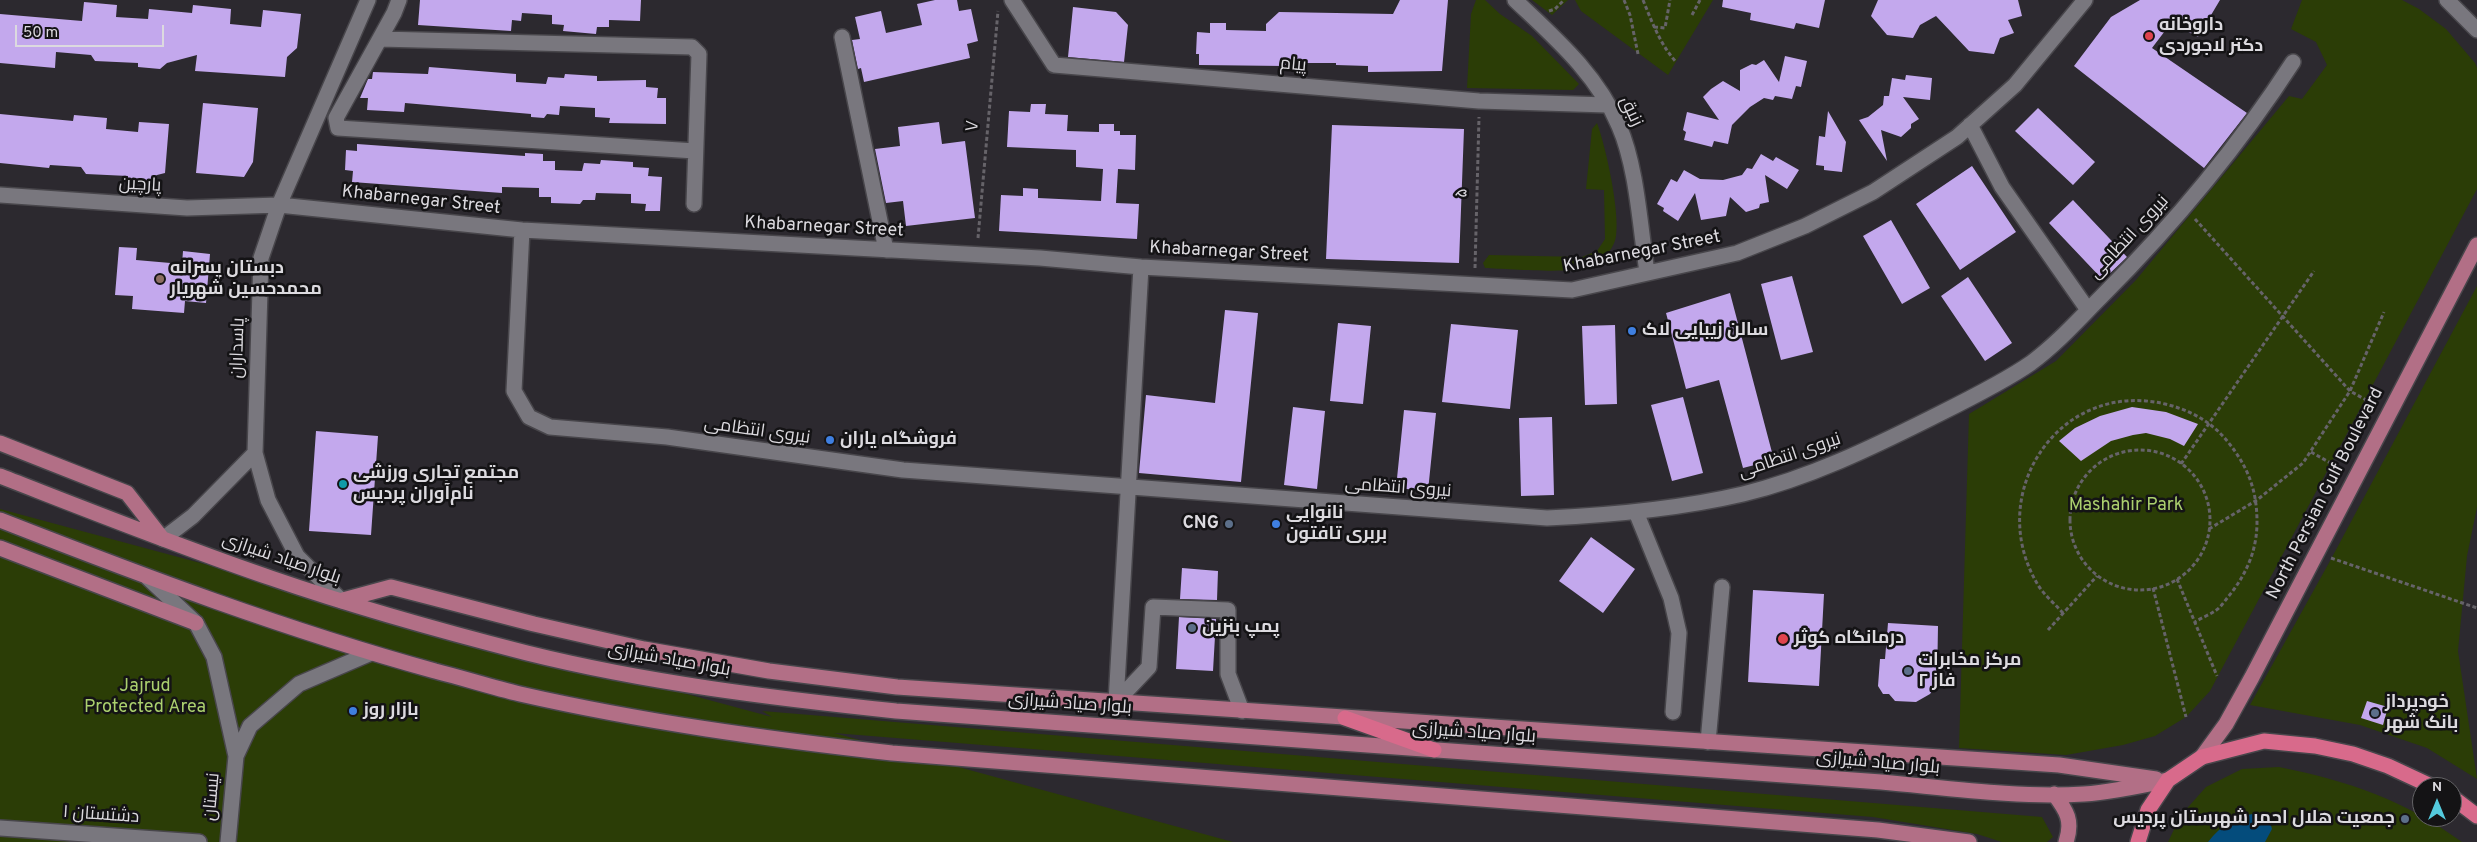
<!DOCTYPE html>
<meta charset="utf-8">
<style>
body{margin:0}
#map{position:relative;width:2477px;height:842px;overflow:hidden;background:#2c292f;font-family:Overpass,sans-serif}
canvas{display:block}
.north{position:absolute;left:2412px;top:777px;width:50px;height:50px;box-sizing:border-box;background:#141315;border:1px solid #646366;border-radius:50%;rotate:0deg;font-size:14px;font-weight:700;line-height:20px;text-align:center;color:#dcdadf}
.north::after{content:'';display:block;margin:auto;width:18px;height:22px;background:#54cadd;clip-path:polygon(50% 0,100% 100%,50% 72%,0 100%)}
.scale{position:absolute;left:15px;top:25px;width:149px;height:22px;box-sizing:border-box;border:2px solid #dcdadf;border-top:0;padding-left:6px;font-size:15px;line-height:18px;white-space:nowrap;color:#dcdadf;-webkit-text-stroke:4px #141315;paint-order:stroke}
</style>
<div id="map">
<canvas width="2477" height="842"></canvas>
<div class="north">N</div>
<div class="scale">50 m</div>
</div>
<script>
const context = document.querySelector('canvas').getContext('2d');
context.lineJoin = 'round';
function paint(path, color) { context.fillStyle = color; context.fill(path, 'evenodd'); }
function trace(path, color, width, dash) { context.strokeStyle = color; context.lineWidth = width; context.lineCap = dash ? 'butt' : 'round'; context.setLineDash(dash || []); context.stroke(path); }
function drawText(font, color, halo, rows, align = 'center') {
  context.font = font + ' Overpass,Cairo,sans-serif'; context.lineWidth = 5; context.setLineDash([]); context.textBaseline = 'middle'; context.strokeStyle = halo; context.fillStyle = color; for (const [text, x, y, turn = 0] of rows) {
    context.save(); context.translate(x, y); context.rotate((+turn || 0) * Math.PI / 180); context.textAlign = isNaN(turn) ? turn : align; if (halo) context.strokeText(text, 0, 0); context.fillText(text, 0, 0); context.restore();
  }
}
paint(new Path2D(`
 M1476,0H1485L1500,14L1532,36L1579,84L1573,90L1467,88L1471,14Z
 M1532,0H1568L1552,15Z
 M1575,0H1713L1668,75L1581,11Z
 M2302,0H2402L2419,9L2446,29L2475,63L2477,68V189L2210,691L2186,717L2155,736L2123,745L2066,755L1959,748L1969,414L2056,361L2136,280L2289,96L2302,99L2327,65L2316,42L2291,29Z
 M1597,123C1606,147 1620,212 1616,236C1614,250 1601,262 1589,267C1573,274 1507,269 1485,268L1483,263L1489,255L1582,257L1597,251L1605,239L1604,190L1586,189L1592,129Z
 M2477,286V507L2467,556L2458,651L2477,779L2427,748L2360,725L2250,705L2330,561Z
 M0,509L772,717L762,711L2042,817L2053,837L2047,842H2002L1977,834L1873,817L834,733L1233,842H0Z
 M2279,767C2349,781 2404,800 2462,842H2168L2181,815L2206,787L2242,769Z`), '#2b3d06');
paint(new Path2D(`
 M2258,813L2270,822L2272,829L2265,842H2208C2221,825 2236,816 2258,813Z`), '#044c7c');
paint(new Path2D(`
 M420,0H641L640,21L609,20V27H597L596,34L563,31L564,25L552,24V15L522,13L521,21L512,20L511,31L418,25Z
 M935,0H957L959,11L971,9L978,41L967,44L970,58L864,82L861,68L858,69L852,40L860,39L855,17L881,11L886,33L922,25L917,4Z
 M1400,0H1448L1442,71L1368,72V66L1336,65V63H1289L1284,66L1199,65V54H1196L1197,32L1210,33V23H1226V30L1266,31V24L1279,12L1393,14Z
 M1723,0H1825L1819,28L1796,23L1794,29L1750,20L1751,13L1722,7Z
 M1878,0H2018L2022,16L2008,20L2014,33L2000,38L1994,54L1969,51L1936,16L1920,25L1913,38L1887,35L1871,16Z
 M2140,0H2220L2198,37L2171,23L2152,48L2247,113L2204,168L2074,66L2111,17Z
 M84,2L117,5L116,17L148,19L149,9L192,13L193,5L231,9L230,24L261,27L263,10L301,14L297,48L287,57L285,77L195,71L197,55L167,63L160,69L138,67V63L95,61L91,55L56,52L55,68L0,63V14L82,21Z
 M1073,7L1116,12L1128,25L1124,62L1068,57Z
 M1785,56L1807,61L1801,87L1796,86L1792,99L1775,96L1773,100L1764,98L1750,107L1732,125L1728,144L1714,141L1712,147L1684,140L1686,132L1683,130L1687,112L1719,120L1703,97L1711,89L1723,81L1740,91V70L1752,64L1756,65L1764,60L1779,82Z
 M429,67L516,74V82L546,84L548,77L564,78L565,74L597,76V81L646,80V87L658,88L657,98H666V124L609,123L610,118L595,117V108L560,106L559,115L547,114L544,118L531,117V114L405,103L404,112L367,110L368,98H360L368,79H372L373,72L428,74Z
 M1906,75L1932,78L1930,100L1903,97L1919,119L1911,124V128L1901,137L1881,130L1887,161L1859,120L1868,117L1883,105L1884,96H1889L1892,78L1905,80Z
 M203,103L258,108L253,162L244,177L196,173Z
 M1031,104H1046L1045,114L1068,115L1067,131L1099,132V124H1114V131H1120V135H1136L1135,170L1118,169L1116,203L1139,204L1137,239L999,231L1001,195L1023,196V188L1038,189V198L1101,201L1103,169L1076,167V150L1007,147L1009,111L1030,112Z
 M2038,108L2095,162L2073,185L2015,131Z
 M1828,111L1846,142L1842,172L1824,170V166L1816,165L1819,136L1825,137Z
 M0,114L73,121L74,115L107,118L106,129L138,132L139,122L169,124L165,173L157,175L150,181L128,180V176L86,174L81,167L50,165L49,168L0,163Z
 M939,122L942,144L965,141L975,218L906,226L903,201L886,203L875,149L900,146L898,127Z
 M1332,125L1464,129L1459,263L1326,259Z
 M357,144L525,156V153L543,154V161H555V170L582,171L584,163L600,164L601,160L633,162V167L649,168L648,176L662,177L660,211H645L646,204L631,203V194L596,193L595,200H583L580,204L551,203V197H539V188L502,187V193L352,182L353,171L345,170L346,150L357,151Z
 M1761,154L1773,161L1776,157L1799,170L1787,189L1765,175L1769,202L1760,204L1759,208L1746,212L1730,197L1726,216L1701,220L1695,193L1678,221L1663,211L1664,208L1657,204L1671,179L1677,182L1684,170L1700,179L1723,180L1742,175L1747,168L1752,169Z
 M1972,166L2016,232L1960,270L1916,204Z
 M2073,200L2127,257L2103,280L2049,223Z
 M1891,220L1930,288L1902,304L1863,236Z
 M119,247L137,248L136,260L182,264L183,251L210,254L206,303L185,301L184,313L132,309L133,296L115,295Z
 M1792,276L1813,352L1781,360L1761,284Z
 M1968,277L2012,343L1985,361L1941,296Z
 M1730,293L1774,460L1743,468L1719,380L1686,389L1666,313Z
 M1225,310L1258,313L1241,482L1139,473L1146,395L1215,403Z
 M1338,323L1371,326L1363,404L1330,401Z
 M1451,324L1518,330L1510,409L1442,402Z
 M1615,325L1617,404L1585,405L1582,326Z
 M1683,397L1703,473L1672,481L1651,405Z
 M1293,407L1325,411L1317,489L1284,485Z
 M2132,407L2166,412L2198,424L2184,446L2170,439L2146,433L2133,435L2111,441L2081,461L2059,441L2075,428L2100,416Z
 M1404,410L1436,413L1428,491L1396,488Z
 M1552,417L1554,495L1521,496L1519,418Z
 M316,431L378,436L371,535L309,531Z
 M1591,537L1635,569L1603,613L1559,581Z
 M1182,568L1218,571L1217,600L1180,599Z
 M1753,590L1824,594L1819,686L1748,682Z
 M1179,617L1216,619L1213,671L1176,669Z
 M1888,623L1938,626L1937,684L1930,694L1916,702L1895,701L1889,694H1883L1878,686L1880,659H1885Z
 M2367,701L2388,707L2383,725L2361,718Z`), '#c3a8ed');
const minor = new Path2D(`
 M399,0L394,13L336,118L338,128L695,151
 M1012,0L1054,65L1479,101L1607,105
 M1515,0C1555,38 1597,74 1619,126C1637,167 1640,227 1647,272
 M2447,0L2477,30
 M842,37L886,250
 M380,39L692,47L699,54L694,204
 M1970,125L2002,187L2088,310
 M0,195L187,208L279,205L522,230L1040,258L1141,267L1572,290L1737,253L1805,226L1873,192L1957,137L2015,85L2085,0
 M522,230L514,391L529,417L550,427L667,437L903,470L1547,518C1613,515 1679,509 1743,494C1809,478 1871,448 1931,418C1961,403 2004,382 2031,363C2058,343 2078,320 2101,297C2173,225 2238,147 2293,62
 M1636,512L1671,598L1679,633L1673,712
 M163,539L193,516L255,453
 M148,578L196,623L214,657L236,756L228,842
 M342,601L297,556L268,500L255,453L261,258L279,205L368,0
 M1116,702L1141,267
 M1116,702L1149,667L1153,607L1228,610V674L1242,711
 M1708,742L1722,587
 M236,756L250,726L299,684L371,653
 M0,828L199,842`);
const major = new Path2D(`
 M0,443L127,493L162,538
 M0,476C90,511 180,547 271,578C355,607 441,631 527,653C648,683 772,698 896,711L1881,782C1948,788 2017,798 2084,794C2113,792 2140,786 2168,780
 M0,520C143,576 286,630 435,671C463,678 491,687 520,694C643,722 767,739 892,753L1878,830L1969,842
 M0,548L196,623
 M343,600L391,587L534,624L644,649L769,671L897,687L2059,765L2156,779
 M2202,757L2226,724L2252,677L2477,245
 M2054,794C2067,811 2073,821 2066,842`);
const highway = new Path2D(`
 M1345,718L1434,750
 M2452,797L2477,816
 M2138,842L2148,810L2168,780L2202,757L2264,741L2315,746L2353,754L2388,766L2433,787`);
trace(minor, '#48464b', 18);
trace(major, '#48464b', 18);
trace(highway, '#48464b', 18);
trace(new Path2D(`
 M1624,0L1630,15L1638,54
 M1643,0C1652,22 1660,44 1676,62
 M1549,11L1555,9L1564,0
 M1692,15L1700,0
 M1654,27L1665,28L1670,0
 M2195,219L2350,391L2375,405
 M978,238L998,11
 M1475,268L1479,117
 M2070 520a70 70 0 1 1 140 0a70 70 0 1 1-140 0Z
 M2311,452L2341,469
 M2181,464L2314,271
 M2209,529L2257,500L2303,463L2350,391L2384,312
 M2331,558L2477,608
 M2177,579L2217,676
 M2153,588L2186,717
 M2063,613C2055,604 2044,595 2038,585C1983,494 2059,379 2165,404C2190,410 2212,422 2228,442C2248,467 2257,490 2257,522C2257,551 2246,575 2228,597C2224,602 2220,608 2215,611C2209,615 2201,618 2195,622
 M2048,630L2097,576`), '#666369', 3, [4, 2.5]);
trace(minor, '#79777e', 15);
trace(major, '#b26f86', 15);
trace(highway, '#d86a8b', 15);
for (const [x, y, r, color] of [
 [2149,36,5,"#e0444e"],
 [160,279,5,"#8d6e63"],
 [1632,331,5,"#3f7fe0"],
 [830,440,5,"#3f7fe0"],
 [343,484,5,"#0f9aa8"],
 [1229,524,5,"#5c6f8a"],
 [1276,524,5,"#3f7fe0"],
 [1192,628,5,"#5c6f8a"],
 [1783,639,6,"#e0444e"],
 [1908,671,5,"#5c6f8a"],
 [353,711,5,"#3f7fe0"],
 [2375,713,5,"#5c6f8a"],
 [2405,819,5,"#5c6f8a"]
]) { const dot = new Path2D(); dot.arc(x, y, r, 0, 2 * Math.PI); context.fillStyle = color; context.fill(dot); trace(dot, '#141315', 2); }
drawText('bold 18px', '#dcdadf', '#141315', [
 ["داروخانه",2159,26],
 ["دکتر لاجوردی",2159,47],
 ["دبستان پسرانه",170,269],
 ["محمدحسین شهریار",170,290],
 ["سالن زیبایی لاک",1642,331],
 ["فروشگاه یاران",840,440],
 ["مجتمع تجاری ورزشی",353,474],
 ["نام‌آوران پردیس",353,495],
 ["نانوایی",1286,514],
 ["بربری تافتون",1286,535],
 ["CNG",1219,524,"right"],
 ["پمپ بنزین",1202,628],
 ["درمانگاه کوثر",1794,639],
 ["مرکز مخابرات",1918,661],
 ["فاز ۲",1918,682],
 ["خودپرداز",2385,703],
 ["بانک شهر",2385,724],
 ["بازار روز",363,711],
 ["جمعیت هلال احمر شهرستان پردیس",2395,819,"right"]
], 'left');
drawText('18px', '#dcdadf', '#141315', [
 ["پیام",1293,66,5],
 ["زنبق",1630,112,65],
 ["۷",974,126,-85],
 ["پارچین",140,186,3],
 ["۵",1463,193,-89],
 ["Khabarnegar Street",421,201,6],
 ["Khabarnegar Street",824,228,3],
 ["نیروی انتظامی",2130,238,-47],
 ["Khabarnegar Street",1229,253,3],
 ["Khabarnegar Street",1642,253,-11],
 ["پاسداران",239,348,-88],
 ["نیروی انتظامی",757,432,8],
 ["نیروی انتظامی",1790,457,-19],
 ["نیروی انتظامی",1398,489,4],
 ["North Persian Gulf Boulevard",2326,494,-63],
 ["بلوار صیاد شیرازی",281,560,19],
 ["بلوار صیاد شیرازی",669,661,10],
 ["بلوار صیاد شیرازی",1070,705,4],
 ["بلوار صیاد شیرازی",1474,734,4],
 ["بلوار صیاد شیرازی",1878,764,5],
 ["نیستان",213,797,-85],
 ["دشتستان ۱",101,816,4]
]);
drawText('18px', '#abd06e', '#141315', [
 ["Mashahir Park",2126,506],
 ["Jajrud",145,687],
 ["Protected Area",145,708]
]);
</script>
